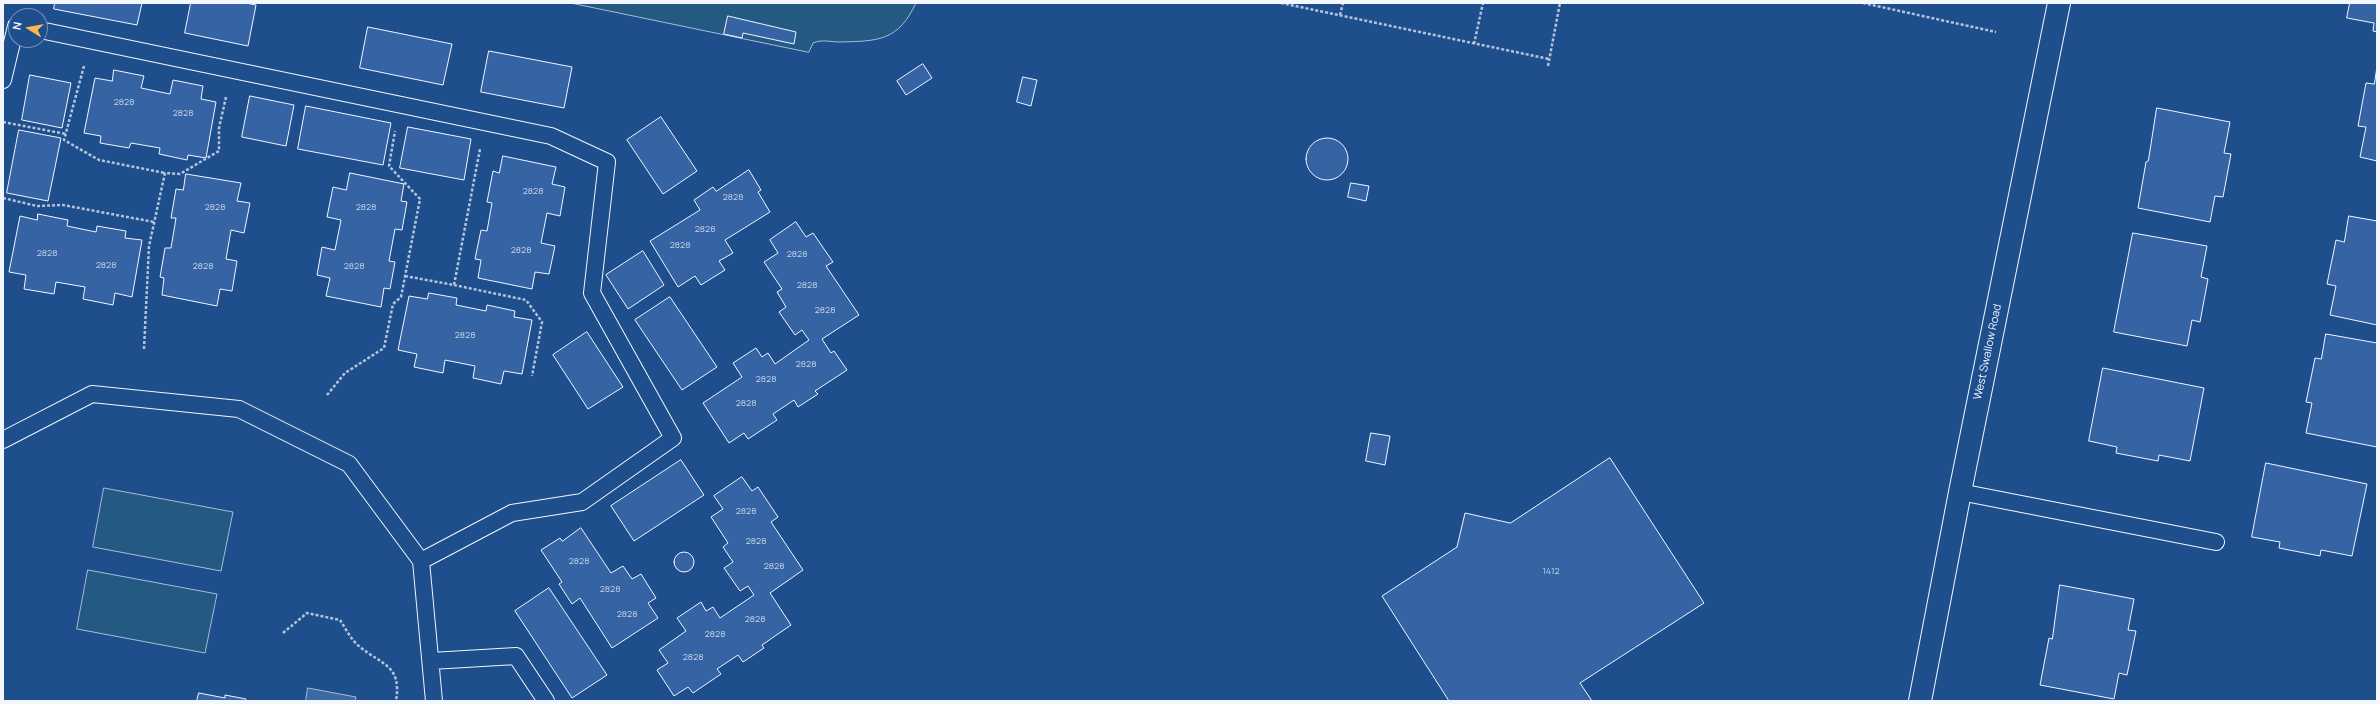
<!DOCTYPE html>
<style>
body{margin:0}
#map{position:relative;width:2380px;height:704px;overflow:hidden;background:#1f4e8c;font-family:Manrope,sans-serif}
canvas{display:block}
.frame{position:absolute;inset:0;border:4px solid #f2f6ff;pointer-events:none}
.north{position:absolute;left:8px;top:8px;width:40px;height:40px;box-sizing:border-box;background:#1f4e8c;border:1px solid #7391ba;border-radius:50%;rotate:281deg;font-size:11px;font-weight:700;line-height:16px;text-align:center;color:#f2f6ff}
.north::after{content:'';display:block;margin:auto;width:14px;height:18px;background:#ffb74d;clip-path:polygon(50% 0,100% 100%,50% 72%,0 100%)}
</style>
<div id="map">
<canvas width="2380" height="704"></canvas>
<div class="frame"></div>
<div class="north">N</div>
</div>
<script>
const context = document.querySelector('canvas').getContext('2d');
context.lineJoin = 'round';
function paint(path, color) { context.fillStyle = color; context.fill(path, 'evenodd'); }
function trace(path, color, width, dash) { context.strokeStyle = color; context.lineWidth = width; context.lineCap = dash ? 'butt' : 'round'; context.setLineDash(dash || []); context.stroke(path); }
function drawText(font, color, halo, rows, align = 'center') {
  context.font = font + ' Manrope,sans-serif'; context.lineWidth = 3; context.setLineDash([]); context.textBaseline = 'middle'; context.strokeStyle = halo; context.fillStyle = color; for (const [text, x, y, turn = 0] of rows) {
    context.save(); context.translate(x, y); context.rotate((+turn || 0) * Math.PI / 180); context.textAlign = isNaN(turn) ? turn : align; if (halo) context.strokeText(text, 0, 0); context.fillText(text, 0, 0); context.restore();
  }
}
const green = new Path2D(`
 M571,3H916C898,41 879,41 840,42C830,42 823,39 813,43L809,52Z
 M104,488L233,512L221,571L93,547Z
 M88,570L217,594L205,653L77,629Z`);
paint(green, '#245a82');
trace(green, '#a8bbd7', 1);
const water = new Path2D(`
 M308,688L356,697L355,701H306Z`);
paint(water, '#3b69a3');
trace(water, '#a8bbd7', 1);
const building = new Path2D(`
 M55,3H142L137,25L54,9Z
 M191,3H246L256,5L248,46L185,33Z
 M2350,3H2377V32L2373,31L2374,23L2347,18Z
 M728,16L796,32L794,44L743,33L742,38L724,34Z
 M368,27L452,44L443,85L360,68Z
 M489,51L572,67L564,108L481,92Z
 M923,64L932,78L906,95L897,81Z
 M2377,67V161L2360,157L2366,127L2358,126L2366,83L2374,84Z
 M114,70L144,76L141,88L170,94L173,80L203,86L201,99L216,102L206,158L188,155L187,160L159,154L160,148L131,143L129,148L100,143L101,136L84,133L95,78L112,81Z
 M30,75L71,83L62,128L22,120Z
 M1023,77L1037,80L1031,106L1017,102Z
 M250,96L294,105L286,146L242,137Z
 M306,106L391,123L383,165L298,149Z
 M2157,108L2230,122L2224,153L2231,154L2223,197L2215,196L2210,222L2138,208L2146,162L2148,161Z
 M661,117L697,171L663,194L627,140Z
 M408,127L471,139L464,180L400,168Z
 M19,130L61,138L48,201L7,193Z
 M1306 159a21 21 0 1 1 42 0a21 21 0 1 1-42 0Z
 M503,156L556,167L552,184L565,187L560,216L547,213L541,243L555,246L549,274L535,272L532,289L478,278L481,260L475,259L481,230L487,231L492,203L487,202L493,171L499,173Z
 M749,170L761,190L758,192L770,212L725,240L733,253L719,261L725,270L701,285L695,276L678,287L650,241L700,210L694,200L713,187L716,191Z
 M350,173L404,184L401,201L407,202L402,230L395,229L389,261L395,262L390,289L384,288L381,307L326,296L330,278L317,275L322,247L335,250L341,220L327,217L333,187L346,190Z
 M186,174L241,183L237,201L250,203L244,233L231,230L226,259L237,261L232,291L220,289L217,306L162,295L164,278L160,277L165,248H171L176,218H171L176,189L183,190Z
 M1351,183L1369,186L1366,201L1348,197Z
 M38,214L68,220L67,226L96,232L97,226L126,231L125,238L142,240L132,297L115,293L113,305L83,299L85,287L56,282L54,294L24,289L26,275L9,272L20,216L37,220Z
 M2349,216L2377,221V325L2330,315L2336,286L2327,284L2336,240L2344,242Z
 M796,222L806,237L813,233L833,262L826,266L859,315L822,339L831,353L834,351L847,370L815,391L818,394L798,407L794,400L773,414L777,420L748,439L744,433L729,443L703,403L742,377L733,363L756,348L762,357L768,353L775,364L809,340L802,330L795,335L779,312L786,307L777,292L782,289L764,262L778,253L770,240Z
 M2133,233L2207,246L2201,277L2208,279L2200,322L2192,320L2187,346L2114,332Z
 M643,251L664,285L628,309L606,275Z
 M429,293L457,298L456,305L486,311L487,305L515,311L514,317L532,320L522,374L504,371L501,384L473,378L475,366L445,360L443,373L414,367L417,354L398,350L409,296L427,299Z
 M670,297L717,367L682,390L635,320Z
 M587,332L623,387L588,409L553,355Z
 M2326,334L2377,343V447L2306,433L2312,403L2306,402L2315,358L2321,359Z
 M2103,368L2204,388L2190,461L2159,455L2158,461L2116,453L2117,447L2089,441Z
 M1371,433L1390,436L1385,465L1366,461Z
 M1610,458L1704,603L1580,683L1592,701H1449L1382,596L1457,547L1465,513L1510,523Z
 M681,460L704,495L634,541L611,506Z
 M2266,463L2367,484L2352,556L2321,550L2320,556L2279,548L2280,542L2252,537Z
 M742,477L752,491L758,487L778,517L771,522L803,570L770,593L791,625L762,645L764,648L743,662L738,655L717,669L721,674L693,693L688,687L674,696L657,670L668,663L659,650L686,631L677,618L701,602L706,611L713,607L720,618L754,595L748,586L740,591L724,568L733,562L723,547L728,543L711,517L723,509L714,496Z
 M581,528L611,573L623,566L632,579L641,574L656,598L648,603L658,618L612,648L580,598L572,604L559,584L562,582L541,550L560,538L562,541Z
 M674 562a10 10 0 1 1 20 0a10 10 0 1 1-20 0Z
 M2060,585L2134,599L2128,630L2136,631L2127,675L2119,673L2114,699L2040,685L2049,638L2052,639Z
 M549,588L607,675L572,698L515,611Z
 M199,693L225,698V695L246,699L245,701H197Z`);
paint(building, '#3563a3');
trace(building, '#f2f6ff', 1);
const lane = new Path2D(`
 M40,30L551,136L607,162L592,293L673,438L582,502L512,513L421,561
 M3,80L16,26
 M3,440L92,394L239,409L349,464L421,561L434,701
 M1960,492L2216,542
 M431,661L516,656L546,701`);
const street = new Path2D(`
 M1920,701L1960,492L2059,3`);
trace(lane, '#f2f6ff', 18);
trace(street, '#f2f6ff', 24);
trace(new Path2D(`
 M1281,3L1549,59
 M1863,3L1996,32
 M1340,15L1343,3
 M1474,44L1483,3
 M84,66L64,140L99,160L165,173
 M1548,66L1560,3
 M3,122L66,134
 M3,198L37,206L63,205L154,222
 M405,276L454,285L480,149
 M454,285L526,300L542,322L532,376
 M144,349L149,246L165,173L180,174L219,151V128L226,97
 M327,395L345,373L384,348L393,304L401,297L420,199L389,166L395,131
 M283,633L307,613L340,620C346,629 351,640 360,647C382,665 402,665 396,701`), '#b3c4dc', 2.5, [3, 2]);
trace(lane, '#1f4e8c', 16);
trace(street, '#1f4e8c', 22);
drawText('9px', '#c3d1e8', null, [
 ["2828",124,102],
 ["2828",183,113],
 ["2828",533,191],
 ["2828",733,197],
 ["2828",215,207],
 ["2828",366,207],
 ["2828",705,229],
 ["2828",680,245],
 ["2828",521,250],
 ["2828",47,253],
 ["2828",797,254],
 ["2828",106,265],
 ["2828",203,266],
 ["2828",354,266],
 ["2828",807,285],
 ["2828",825,310],
 ["2828",465,335],
 ["2828",806,364],
 ["2828",766,379],
 ["2828",746,403],
 ["2828",746,511],
 ["2828",756,541],
 ["2828",579,561],
 ["2828",774,566],
 ["1412",1551,571],
 ["2828",610,589],
 ["2828",627,614],
 ["2828",755,619],
 ["2828",715,634],
 ["2828",693,657]
]);
drawText('11px', '#f2f6ff', '#1f4e8c', [
 ["West Swallow Road",1988,352,-78]
]);
</script>
